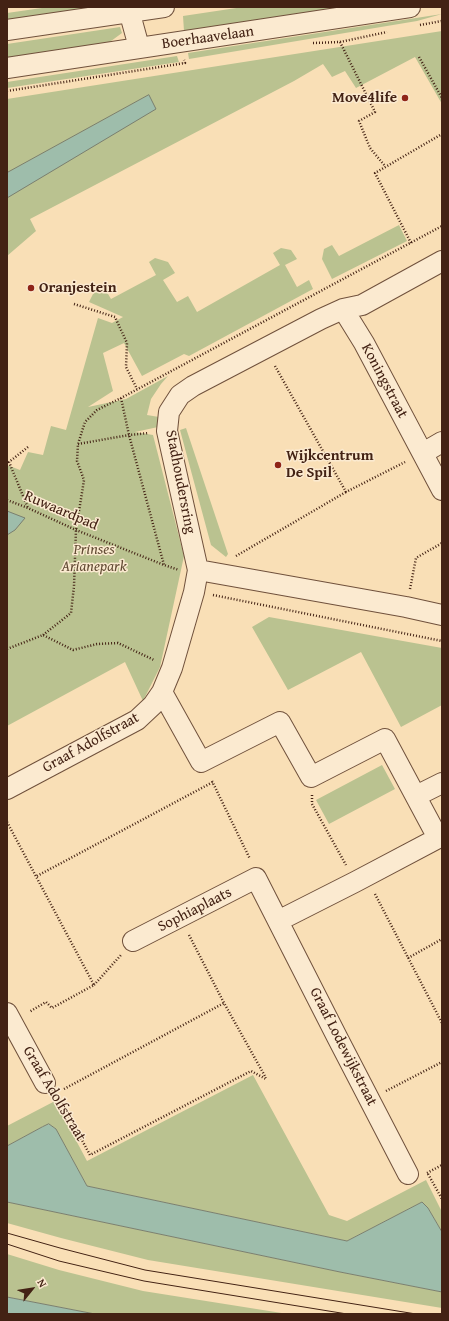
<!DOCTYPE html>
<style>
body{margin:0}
#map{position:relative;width:449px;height:1321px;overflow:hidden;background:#f9dfb6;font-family:"Gentium Book Plus",serif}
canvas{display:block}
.frame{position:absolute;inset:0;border:8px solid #432214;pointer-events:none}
.north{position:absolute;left:12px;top:1269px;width:40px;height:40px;-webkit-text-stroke:3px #fbead0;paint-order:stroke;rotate:60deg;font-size:11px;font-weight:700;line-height:16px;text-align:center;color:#432214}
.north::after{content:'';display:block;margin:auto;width:14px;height:18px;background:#432214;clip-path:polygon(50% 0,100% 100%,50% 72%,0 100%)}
</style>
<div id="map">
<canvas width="449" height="1321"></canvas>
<div class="frame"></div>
<div class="north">N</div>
</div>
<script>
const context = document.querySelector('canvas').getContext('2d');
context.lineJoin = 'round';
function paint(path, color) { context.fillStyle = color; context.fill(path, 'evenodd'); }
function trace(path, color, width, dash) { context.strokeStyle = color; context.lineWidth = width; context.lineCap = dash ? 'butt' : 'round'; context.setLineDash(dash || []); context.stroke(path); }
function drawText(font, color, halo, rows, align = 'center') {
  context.font = font + ' "Gentium Book Plus",serif'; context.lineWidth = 3; context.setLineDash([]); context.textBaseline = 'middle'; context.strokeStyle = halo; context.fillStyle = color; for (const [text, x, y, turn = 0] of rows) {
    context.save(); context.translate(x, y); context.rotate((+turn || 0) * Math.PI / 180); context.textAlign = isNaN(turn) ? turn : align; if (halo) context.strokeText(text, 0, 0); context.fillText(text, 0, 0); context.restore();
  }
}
paint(new Path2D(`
 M49,7H92L7,20V13Z
 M243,7H346L184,31L183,16Z
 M442,14L417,21L189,59L188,53Z
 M120,27L122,33L107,44L7,59V44Z
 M442,31V104L415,57L356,88L345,71L332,77L323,64L294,81L30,219L36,231L7,256V99Z
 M177,56L179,62L7,88V82Z
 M399,225L407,241L332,279L322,259L324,249L332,245L339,256Z
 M281,248L291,250L297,259L285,265L297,287L309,280L313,289L189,356L184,354L142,376L124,343L103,353L113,391L88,407L126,399L168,376L161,384L151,399L147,415L159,417L158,427L135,432L153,435L184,556L160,667L143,701L125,662L7,726V465L20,470L28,452L43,455L51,426L66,430L98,318L112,323L123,317L89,302L93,294L104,287L111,299L156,275L149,262L155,258L168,262L175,273L163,280L177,302L188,296L197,312L280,265L273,253Z
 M186,428L228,554L226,557L211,545L180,430Z
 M269,617L442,648V705L401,727L361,652L288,690L252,627Z
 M382,765L395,789L329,824L316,800Z
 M253,1075L329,1215L347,1221L426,1180L442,1212V1232L428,1208L422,1202L347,1241L87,1186L56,1129L49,1124L42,1127L7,1146V1126L55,1101L87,1161Z
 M7,1202L340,1272L442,1292V1308L148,1260L61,1238L7,1223Z
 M7,1254L59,1270L143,1291L288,1314H95L7,1297Z`), '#bac290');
const water = new Path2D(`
 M149,95L156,109L7,198V173Z
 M7,511L25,518L15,530L7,535Z
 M49,1124L56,1129L87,1186L347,1241L422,1202L428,1208L442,1232V1292L340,1272L7,1202V1146L42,1127Z
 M7,1297L95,1314H7Z`);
paint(water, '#9ebdab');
trace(water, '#7a7f6f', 1);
const minor = new Path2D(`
 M128,7L139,47
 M7,30L164,7
 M7,68L410,7
 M343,309L364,343L442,490
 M423,453L442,442
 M198,570L406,607L442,615
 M162,692L201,762L280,722L311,777L385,739L438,838
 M7,789L137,720L153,705L162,692L172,668L194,592L198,570L167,431L169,412L180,395L193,386L321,319L343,309L362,305L442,261
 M416,796L442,783
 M278,921L355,882L442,836
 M133,941L256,878L337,1037L408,1174
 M7,1013L45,1083`);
trace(minor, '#70513c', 22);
trace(new Path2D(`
 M420,25L442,21
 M340,42L375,112L359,121L370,148L385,166
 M313,43L340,42L387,32
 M419,57L442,98
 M7,91L185,63L184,60
 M411,243L375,173L442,134
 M74,304L115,317L127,343L126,367L137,389
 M275,366L346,492L405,462
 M121,398L129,435L164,565
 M78,444L129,435L149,433
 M28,447L9,462L28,508
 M7,500L28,508L76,530L164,565L179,570
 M236,556L346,492
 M410,589L416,558L442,543
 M213,595L442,641
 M43,635L71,613L74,586L76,530L84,480L77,461L78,444L85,422L97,410L121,398L442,226
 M7,649L43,635L73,650L97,644L118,643L154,660
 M212,781L250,859
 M312,795V804L346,865
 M7,822L94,985L52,1008L46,1002L29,1012
 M37,876L213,782
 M375,894L442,1023
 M189,935L224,1003L266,1078
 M408,958L442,939
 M94,985L121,955
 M64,1089L224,1003
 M386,1091L442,1062
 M58,1096L90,1155L251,1071L266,1079
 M427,1173L442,1165
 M428,1174L442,1199`), '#432214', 2.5, [1, 2]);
trace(minor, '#fbead0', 20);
trace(new Path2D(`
 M7,1233L60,1248L145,1270L416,1314
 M7,1244L59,1261L144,1281L347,1314`), '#432214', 1);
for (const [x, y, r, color] of [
 [405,98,4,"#8f2418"],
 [31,288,4,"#8f2418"],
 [278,465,4,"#8f2418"]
]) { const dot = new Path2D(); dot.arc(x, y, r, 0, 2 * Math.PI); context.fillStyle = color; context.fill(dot); trace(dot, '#fbead0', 1.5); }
drawText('15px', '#432214', '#fbead0', [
 ["Boerhaavelaan",208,38,-8],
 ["Koningstraat",384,381,62],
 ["Stadhoudersring",180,482,79],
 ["Ruwaardpad",61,511,23],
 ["Graaf Adolfstraat",91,743,-29],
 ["Sophiaplaats",195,910,-27],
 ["Graaf Lodewijkstraat",343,1047,63],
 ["Graaf Adolfstraat",54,1094,59]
]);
drawText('bold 15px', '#432214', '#fbead0', [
 ["Move4life",397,98,"right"],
 ["Oranjestein",39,288],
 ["Wijkcentrum",286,456],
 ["De Spil",286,473]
], 'left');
drawText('italic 15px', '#614a33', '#fbead0', [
 ["Prinses",94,550],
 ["Arianepark",94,567]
]);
</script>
